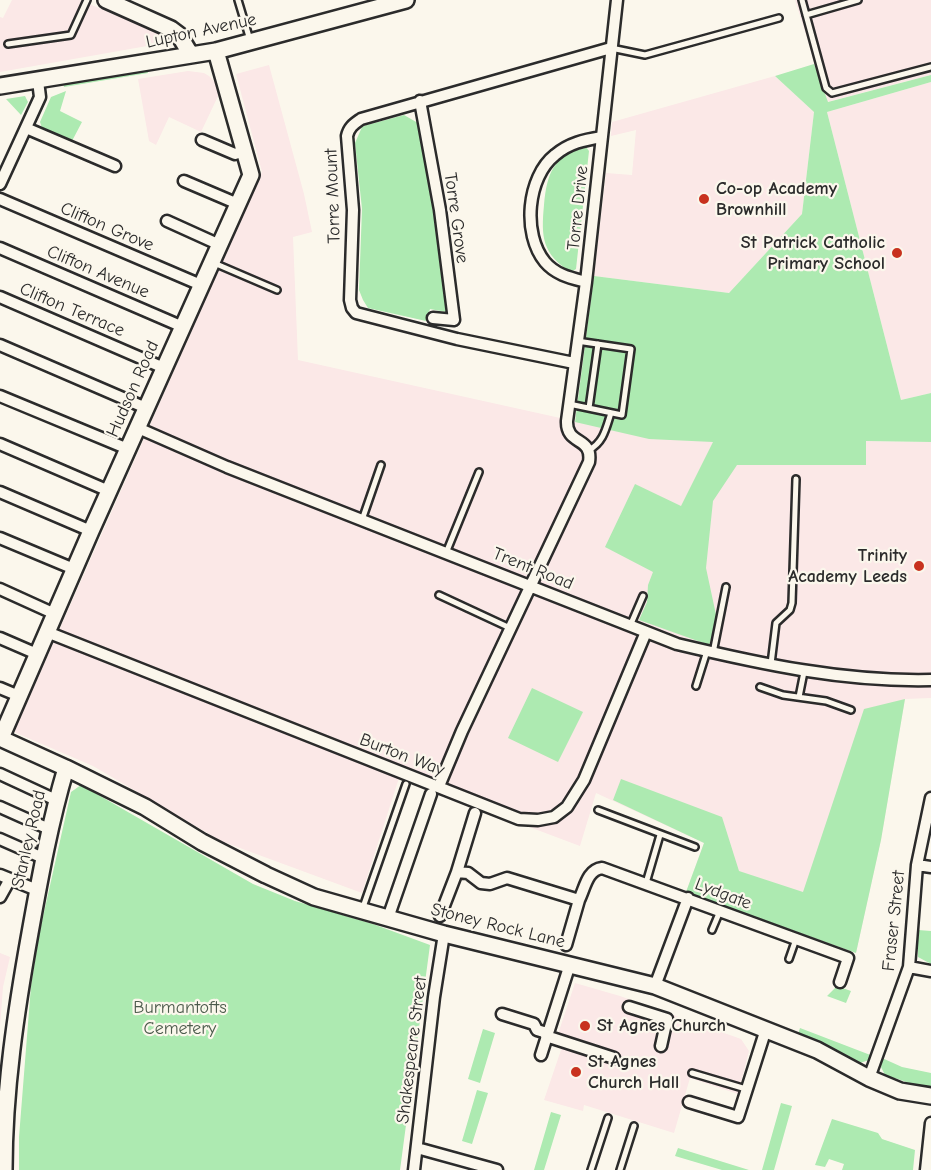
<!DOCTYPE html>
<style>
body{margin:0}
canvas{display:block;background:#fbf7ec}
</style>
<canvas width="931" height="1170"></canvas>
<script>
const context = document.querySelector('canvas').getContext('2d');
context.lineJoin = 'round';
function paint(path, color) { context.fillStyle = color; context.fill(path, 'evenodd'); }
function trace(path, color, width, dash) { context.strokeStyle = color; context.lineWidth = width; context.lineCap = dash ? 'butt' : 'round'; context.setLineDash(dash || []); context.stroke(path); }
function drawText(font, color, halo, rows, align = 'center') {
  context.font = font + ' "Comic Neue",sans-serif'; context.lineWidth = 4.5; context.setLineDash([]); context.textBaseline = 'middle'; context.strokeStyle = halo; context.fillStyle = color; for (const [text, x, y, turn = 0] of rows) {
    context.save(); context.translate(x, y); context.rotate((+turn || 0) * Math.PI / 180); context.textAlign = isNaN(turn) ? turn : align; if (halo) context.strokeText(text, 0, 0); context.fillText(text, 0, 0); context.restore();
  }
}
paint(new Path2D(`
 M12,0H80L157,33L163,38L164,43L0,72V17L3,18Z
 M795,0H931V75L827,102Z
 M269,65L304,194L312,232L293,237L298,360L610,429L866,441L931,442V698L905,699L881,840L856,953L686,892L704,843L596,793L580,846L399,778L362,893L221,841L93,766L14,732L262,172L236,74Z
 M188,71L204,73L209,76L218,85L220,92L201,132L169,117L156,145L149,141L138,79Z
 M775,76L814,112L802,214L729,293L594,276L606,173L632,175L636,130L611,136L612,122Z
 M931,82V393L901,400L827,112Z
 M0,953L10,957L3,987L0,1027Z
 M575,983L620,996L741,1039L749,1051L738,1094L690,1078L674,1133L584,1105L583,1111L544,1100L561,1050L565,1036L558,1034Z`), '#fbe8e7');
paint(new Path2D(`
 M814,64L828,102L931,75V82L827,112L901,400L931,393V442L866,441V465H737L713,501L706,568L718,624L709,645L639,620L647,602L648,585L653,572L605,547L635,484L681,506L713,442L649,439L575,422L594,276L729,293L802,214L814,112L775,76Z
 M147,69L148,73L64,87L63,83Z
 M66,91L60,111L82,122L72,141L42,128L40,122L51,97Z
 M25,96L28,102L21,115L6,99Z
 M404,115L418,123L433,211L446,312L430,309L426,321L368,308L363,300L359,290L362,209L355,143L362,127L367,125Z
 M586,147L589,151L576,269L571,272C542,254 541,237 544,205C547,173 553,156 586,147Z
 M532,688L583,712L558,762L508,738Z
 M905,699L881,840L856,953L686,892L704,843L613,800L621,779L722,817L739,871L803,892L864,709Z
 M81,785L253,884L295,901L373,924L430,945L400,1170H19V1137L31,986L40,930L71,792Z
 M918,930L931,931V964L918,957Z
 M837,986L851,991L846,1003L827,996Z
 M800,1028L873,1056L869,1060L857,1064L798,1034Z
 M483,1029L495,1033L480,1083L468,1079Z
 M882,1058L902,1067L931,1073V1087L915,1085L895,1078L894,1080L885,1075L881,1067Z
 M477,1090L488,1093L472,1144L462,1141Z
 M781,1103L792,1106L774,1170H762Z
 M551,1112L561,1115L544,1170H534Z
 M832,1119L878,1133L882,1139L915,1150L913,1170H842L844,1164L829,1159L825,1167L815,1165Z
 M678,1148L749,1170H722L675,1156Z`), '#adeab1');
const lane = new Path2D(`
 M238,0L250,40
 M802,0L826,88L832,93L931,67
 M806,15L858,0
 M8,44L71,35L87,0
 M611,48L645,55L779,18
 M214,263L277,290
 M569,404L622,415L631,349L577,341
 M589,408L598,344
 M589,450C604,442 606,428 611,413
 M362,520L381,465
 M446,553L479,472
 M439,595L510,628
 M630,626L643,596
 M713,653L726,587
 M771,664L776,623L790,610L792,603L796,479
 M696,686L707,651
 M760,687L783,695L826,701L851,710
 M799,697L804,672
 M598,810L695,847
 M646,883L660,835
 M362,910L406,784
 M712,930L720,911
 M789,959L796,939
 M692,1073L746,1089
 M591,1170L608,1118
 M620,1170L634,1126`);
const street = new Path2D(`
 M420,101L440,210L454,320L433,318
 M26,128L115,166
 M202,140L235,154L244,151
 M184,181L238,204
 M0,184L40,97L38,81
 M0,199L201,285
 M167,221L220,245
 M0,248L183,327
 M586,282C571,278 556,275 545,262C522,234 527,177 555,155C569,143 584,140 602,137
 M0,297L164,368
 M0,345L146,408
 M574,363L457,339L356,313L352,308L350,300L353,210L347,136C349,127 354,124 361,119L611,48
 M0,396L128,449
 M138,428L227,467L677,644C761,664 844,682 931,680
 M0,444L109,491
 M0,492L91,531
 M0,538L74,569
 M0,589L55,614
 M47,632L519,819L538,820L554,817L567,807L584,780L646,632
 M0,638L37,654
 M0,688L19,696
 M0,774L56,800
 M439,786L462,731L589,462C593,436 566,446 567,421L586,282L617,0
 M0,807L49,829
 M475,813L457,872L468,873L481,883L490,884L507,878L579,900C585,888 587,870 602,868L848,958L840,982
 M0,839L43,858
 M917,865L931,867
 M0,875L37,890
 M0,897L10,879
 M440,916L457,872
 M388,918L431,794
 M566,945L579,900
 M909,967L931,971
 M655,986L688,898
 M629,1007L667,1019L661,1046
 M502,1014L534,1024L537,1030L547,1033
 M546,1036L614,1058
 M541,1055L570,964
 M869,1078L909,967L917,865L931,798
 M689,1102L738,1117L766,1029
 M417,1148L497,1170
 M414,1170L434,997L444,934
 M926,1170L931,1123`);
const secondary = new Path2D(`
 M106,0L171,29L179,35L191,55
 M0,86L216,51L406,0
 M0,738L66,768L145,807L202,842L266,875L314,897L444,934L655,986L817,1050L869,1078L900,1091L931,1096
 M1,738L91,531L251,175L216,51
 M4,1170C4,1090 16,1011 30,933C40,877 50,822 66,768`);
trace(lane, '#2b2b2b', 10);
trace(street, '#2b2b2b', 15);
trace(secondary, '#2b2b2b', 20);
trace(lane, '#fbf7ec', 5);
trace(street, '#fbf7ec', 10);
trace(secondary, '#fbf7ec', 15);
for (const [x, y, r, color] of [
 [704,199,6,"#c8321e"],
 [897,253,6,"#c8321e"],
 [919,566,6,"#c8321e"],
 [585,1026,6,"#c8321e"],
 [576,1072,6,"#c8321e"]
]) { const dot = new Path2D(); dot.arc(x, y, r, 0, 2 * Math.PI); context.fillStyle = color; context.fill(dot); trace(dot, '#fbf7ec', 2); }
drawText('18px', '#2b2b2b', '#fbf7ec', [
 ["Lupton Avenue",201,31,-12],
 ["Torre Mount",333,196,-92],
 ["Torre Drive",578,208,-84],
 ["Torre Grove",456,218,82],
 ["Clifton Grove",107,227,23],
 ["Clifton Avenue",98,272,23],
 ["Clifton Terrace",72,310,23],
 ["Hudson Road",133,389,-66],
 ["Trent Road",533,569,22],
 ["Burton Way",402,755,21],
 ["Stanley Road",29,839,-77],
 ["Lydgate",723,894,21],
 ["Fraser Street",894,921,-84],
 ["Stoney Rock Lane",498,926,14],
 ["Shakespeare Street",412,1050,-83]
]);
drawText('bold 18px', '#2b2b2b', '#fbf7ec', [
 ["Co-op Academy",716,189],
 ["Brownhill",716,210],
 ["St Patrick Catholic",885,243,"right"],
 ["Primary School",885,264,"right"],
 ["Trinity",907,556,"right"],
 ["Academy Leeds",907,577,"right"],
 ["St Agnes Church",597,1026],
 ["St Agnes",588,1062],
 ["Church Hall",588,1083]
], 'left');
drawText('18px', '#4c5b4c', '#fbf7ec', [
 ["Burmantofts",180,1008],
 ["Cemetery",180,1029]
]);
</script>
